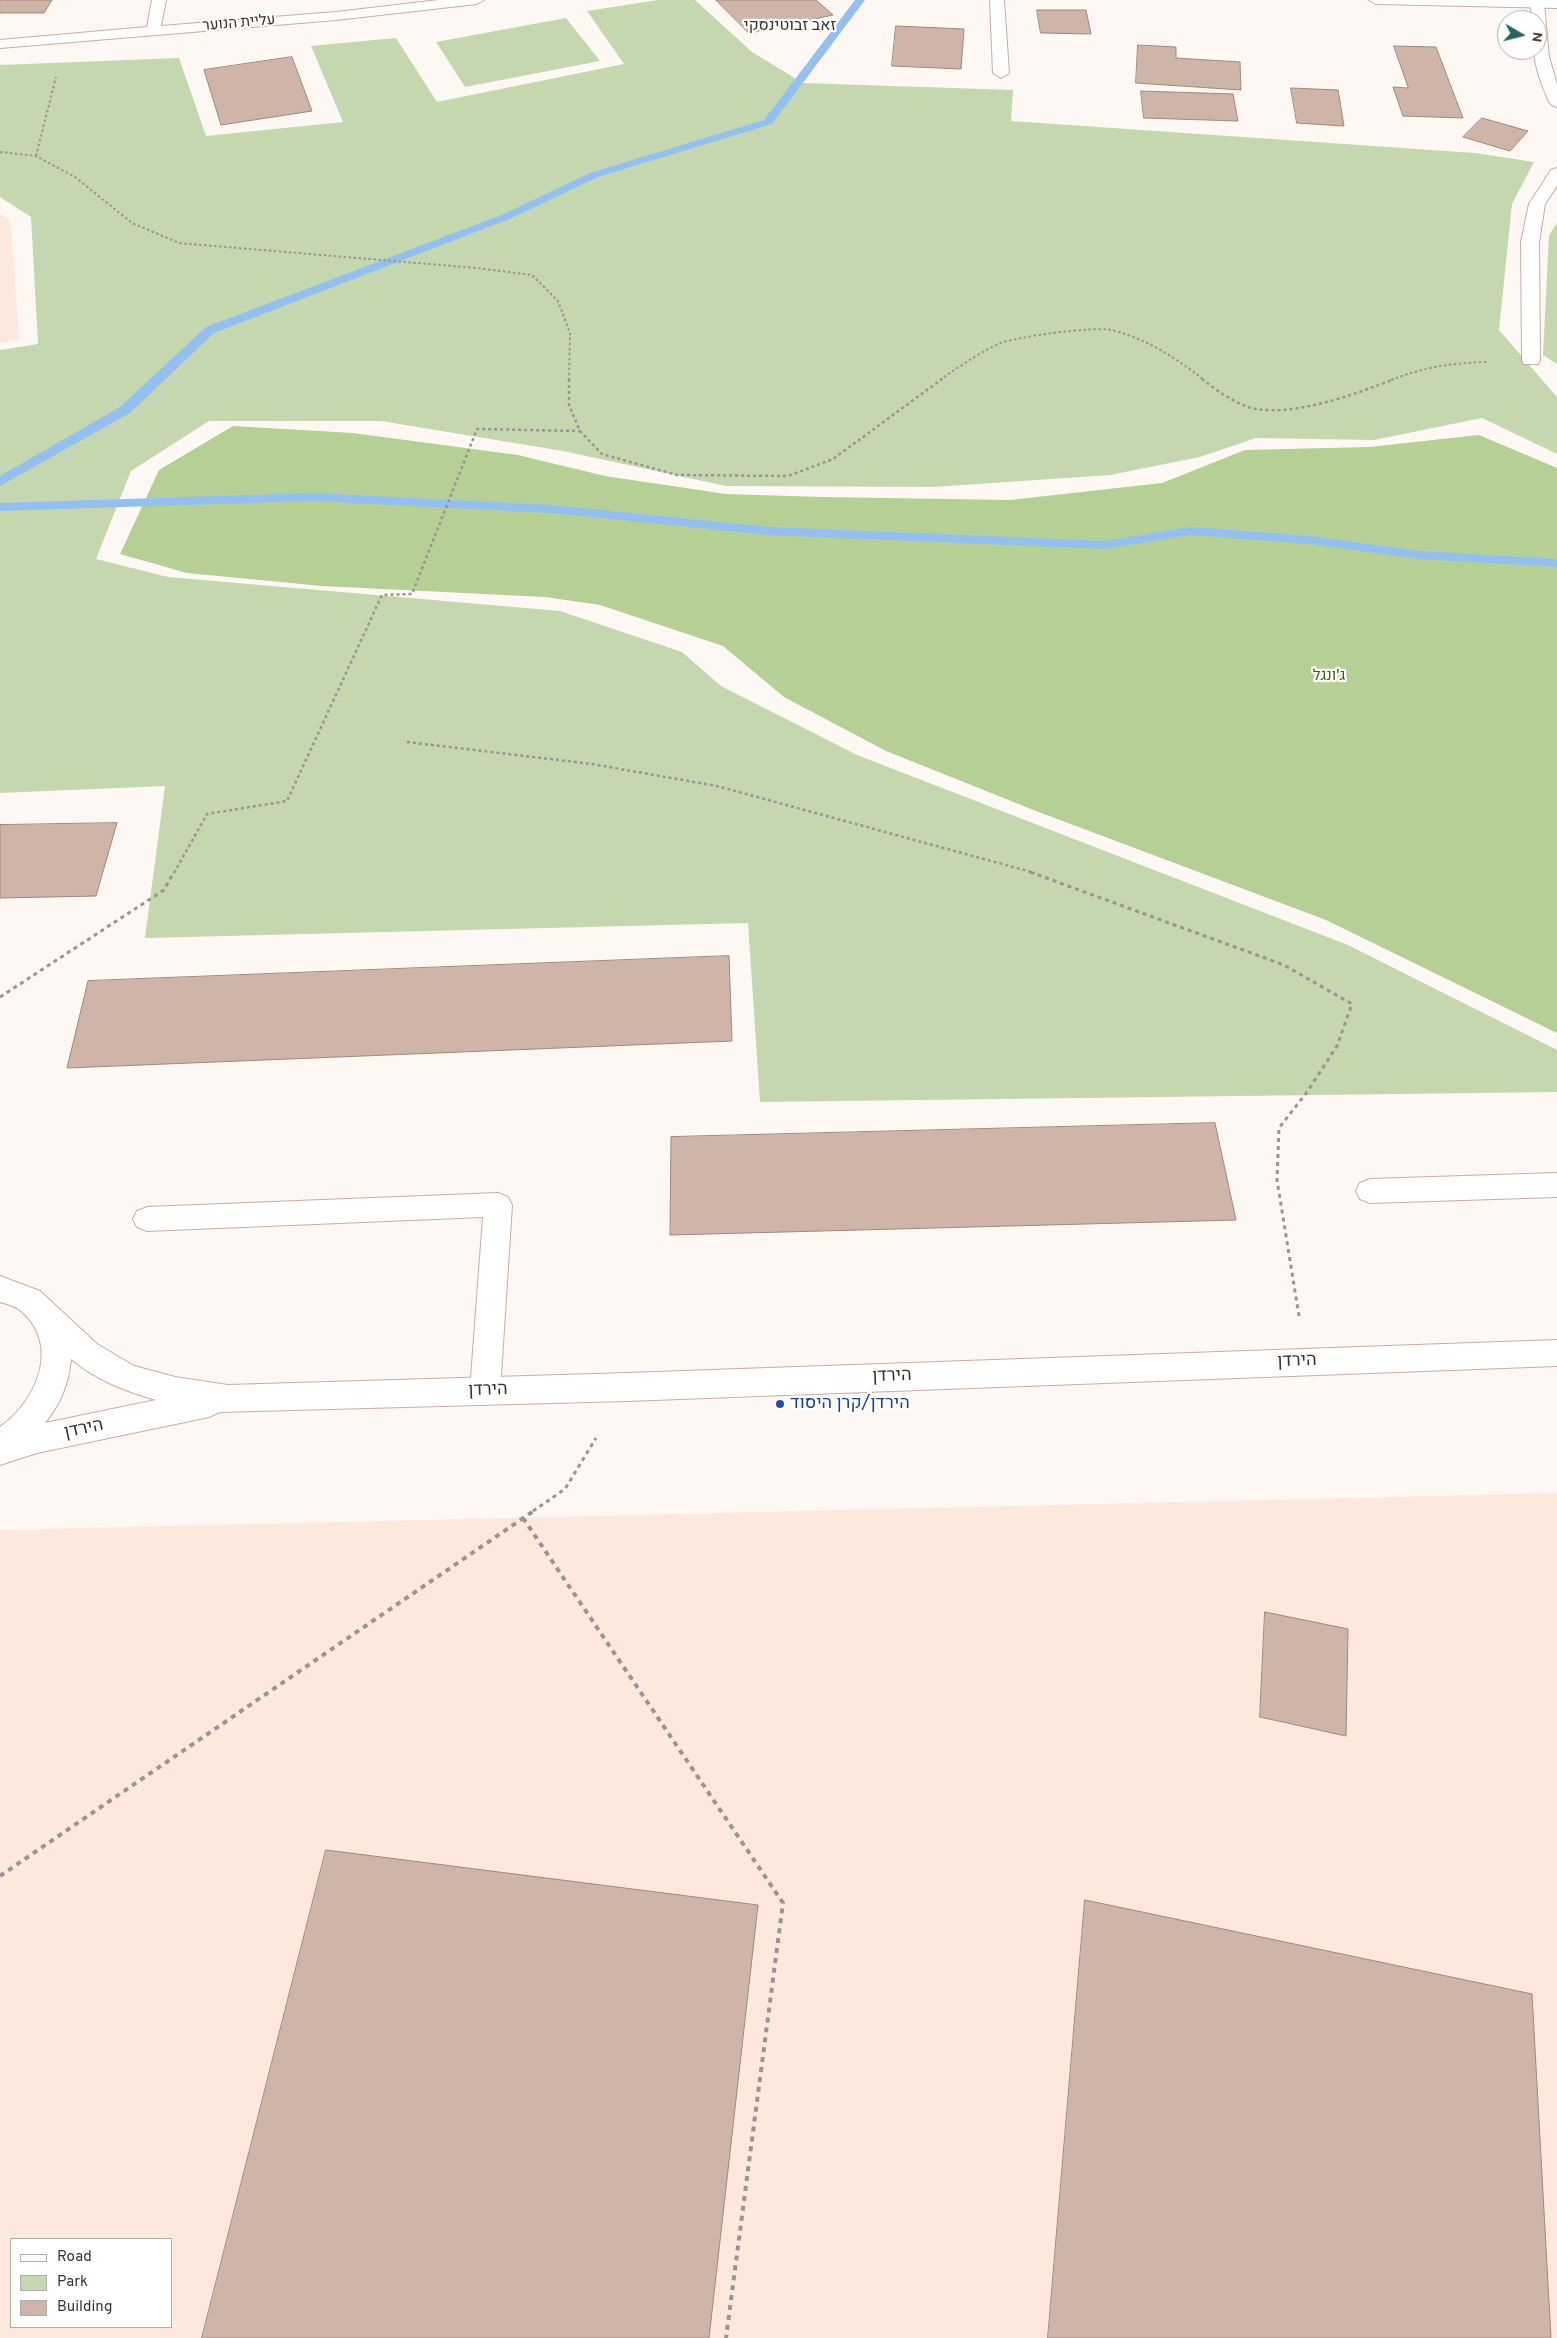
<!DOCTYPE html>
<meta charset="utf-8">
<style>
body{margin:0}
#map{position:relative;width:1557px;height:2338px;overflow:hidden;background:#fef8f5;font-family:Overpass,sans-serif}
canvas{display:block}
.legend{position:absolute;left:10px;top:2238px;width:162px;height:90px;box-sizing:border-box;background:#fff;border:1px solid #b1adab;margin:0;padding:6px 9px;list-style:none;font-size:15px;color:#3c322d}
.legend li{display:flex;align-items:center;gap:10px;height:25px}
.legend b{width:25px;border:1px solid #b1adab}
.north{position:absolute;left:1497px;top:10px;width:50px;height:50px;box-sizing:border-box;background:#fff;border:1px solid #b1adab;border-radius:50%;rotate:98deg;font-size:14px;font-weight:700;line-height:20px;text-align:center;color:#3c322d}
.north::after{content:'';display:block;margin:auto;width:18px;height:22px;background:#1f6962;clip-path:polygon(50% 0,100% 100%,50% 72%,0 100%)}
</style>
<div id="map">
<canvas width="1557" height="2338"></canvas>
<ul class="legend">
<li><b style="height:6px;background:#fff"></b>Road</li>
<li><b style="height:14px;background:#c5d7ae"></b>Park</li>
<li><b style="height:14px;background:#cfb5a7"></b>Building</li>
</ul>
<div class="north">N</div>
</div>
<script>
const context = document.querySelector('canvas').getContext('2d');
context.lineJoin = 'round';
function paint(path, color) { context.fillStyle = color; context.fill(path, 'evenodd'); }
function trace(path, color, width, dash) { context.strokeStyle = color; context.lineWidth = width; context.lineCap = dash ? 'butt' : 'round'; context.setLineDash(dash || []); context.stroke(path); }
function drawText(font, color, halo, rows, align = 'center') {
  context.font = font + ' Overpass,Heebo,sans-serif'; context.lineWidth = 4.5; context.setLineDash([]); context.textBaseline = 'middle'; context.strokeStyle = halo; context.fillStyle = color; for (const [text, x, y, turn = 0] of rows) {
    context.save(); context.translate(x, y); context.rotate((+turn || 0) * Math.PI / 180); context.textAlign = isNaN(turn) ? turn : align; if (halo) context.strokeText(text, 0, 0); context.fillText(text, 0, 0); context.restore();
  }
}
paint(new Path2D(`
 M0,213L11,222L19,340L0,343Z
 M1557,1493V2338H0V1530ZM11,2239H171V2327H11Z`), '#fde8dd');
paint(new Path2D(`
 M658,0H695L752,52L803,83L1013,90L1011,121L1475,153L1534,162L1512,204L1499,330L1557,397V454L1482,418L1374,440L1256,438L1200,457L1110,475L934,487L726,486L563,451L381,421H209L131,471L96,559L168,577L560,611L682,652L721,686L857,755L1348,945L1557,1050V1092L760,1102L748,923L145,938L165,786L0,793V350L38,344L31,217L0,197V65L179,58L206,136L343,122L311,46L396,38L437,102L624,64L587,11Z
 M566,18L600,61L465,87L436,42Z
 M1557,223V364L1543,355L1549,235Z`), '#c5d7ae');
paint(new Path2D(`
 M233,426L353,433L518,455L605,476L726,494L822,497L1010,500L1162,483L1245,450L1369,447L1479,435L1557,468V1033L1326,920L1036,811L886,751L784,697L723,646L600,605L545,597L322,586L187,573L120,554L159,470Z`), '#b6cf94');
paint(new Path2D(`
 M855,0H865L772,124L598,177L512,218L214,333L130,413L0,486V476L120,407L206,327L504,214L590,173L764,120Z
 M312,493L551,505L768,527L1105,541L1190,527L1309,536L1418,551L1557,559V567L1418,559L1309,544L1190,535L1105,549L768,535L551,513L312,501L0,511V503Z`), '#94c0f1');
const building = new Path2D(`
 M0,0H52L44,13H0Z
 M716,0H816L833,15L749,33Z
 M1037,10H1086L1091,34L1041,33Z
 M896,26L964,29L961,69L892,66Z
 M1138,45L1176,47V58L1240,62L1241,90L1136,83Z
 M1394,46L1436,47L1463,118L1403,116L1393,87L1408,88Z
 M292,57L312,111L221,125L204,70Z
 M1291,88L1338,90L1344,126L1297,123Z
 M1141,91L1233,94L1238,121L1144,118Z
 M1482,118L1528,131L1510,151L1463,137Z
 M117,823L96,896L0,898V825Z
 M729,956L732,1041L67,1068L88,981Z
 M1215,1123L1236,1220L670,1235L671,1137Z
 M1265,1612L1348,1629L1346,1736L1260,1717Z
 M326,1850L758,1905L709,2338H202Z
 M1085,1900L1532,1994L1551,2338H1048Z`);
paint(building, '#cfb5a7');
trace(building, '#a0887b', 1);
const lane = new Path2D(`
 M990,0H1004L1009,73L1001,78L993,73Z
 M1538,0L1544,4L1549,57L1557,84V107L1552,105L1549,102C1542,85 1535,69 1534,50H1537V20H1533L1530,4L1532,1Z
 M1557,168V186L1545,204L1539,242L1540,360L1538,364H1524L1522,360L1521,242L1529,204L1551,170Z
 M1557,1173V1197L1370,1203L1360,1199L1356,1191L1360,1183L1370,1179Z
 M498,1193L508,1197L512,1205L500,1391L496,1401L485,1405L474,1401L470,1391L483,1217L147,1231L137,1227L133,1219L137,1211L147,1207Z`);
const street = new Path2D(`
 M152,0H166L161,26L336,12L439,0H484L477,4L336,20L0,48V40L147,27Z
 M1369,0H1557V8L1376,4Z`);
const secondary = new Path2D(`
 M0,1276L40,1291L97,1344L134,1366L175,1377L228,1385L627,1373L1557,1340V1366L627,1401L220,1412L209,1417L37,1453L0,1465V1427C37,1401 61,1345 21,1311C16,1306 7,1304 0,1302ZM71,1359C96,1380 125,1391 156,1400L45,1423C60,1405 69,1383 71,1359Z`);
trace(lane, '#c8aea1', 2);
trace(street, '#c8aea1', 2);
trace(secondary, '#c8aea1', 2);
trace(new Path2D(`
 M0,152L36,156L75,177L132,223L179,243L477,268L532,275L558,301L570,333L569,380
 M36,156L56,77
 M940,380C958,367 978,354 998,344C1013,337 1095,326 1111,330C1146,338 1176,358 1204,380
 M1391,380C1425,367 1450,363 1487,362`), '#9c9490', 2, [2.5, 2.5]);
trace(new Path2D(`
 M569,379V405L580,431L602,454L677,475L788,476L833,459L942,379
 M1202,379C1216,390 1238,406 1256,409C1295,416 1357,394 1394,379
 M407,742L592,764L717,786L1035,873
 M174,873L207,814L287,801L382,595L412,594L477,429L580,431`), '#9c9490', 2.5, [3, 3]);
trace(new Path2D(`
 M1030,872L1284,965L1352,1004L1337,1046L1307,1092L1279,1128L1277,1180L1299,1316
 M0,997L164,890L174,872
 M533,1511L565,1489L596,1438`), '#9c9490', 3, [4, 4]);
trace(new Path2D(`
 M523,1518L783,1903L726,2338
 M0,1876L535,1510`), '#9c9490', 4, [5, 5]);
paint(lane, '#fff');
paint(street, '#fff');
paint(secondary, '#fff');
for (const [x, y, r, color] of [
 [780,1404,5,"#1a4fb4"]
]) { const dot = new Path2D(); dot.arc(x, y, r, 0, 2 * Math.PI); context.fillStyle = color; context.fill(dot); trace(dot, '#fff', 2); }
drawText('15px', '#3c322d', '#fff', [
 ["עליית הנוער",239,24,-5]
]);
drawText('15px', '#435a1c', '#fff', [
 ["ג'ונגל",1329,677]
]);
drawText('16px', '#3c322d', '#fff', [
 ["זאב זבוטינסקי",790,27]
]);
drawText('18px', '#3c322d', '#fff', [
 ["הירדן",1297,1362,-2],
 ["הירדן",892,1377,-2],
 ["הירדן",488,1391,-2],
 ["הירדן",84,1430,-12]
]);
drawText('18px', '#164399', '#fff', [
 ["הירדן/קרן היסוד",790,1404]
], 'left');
</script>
